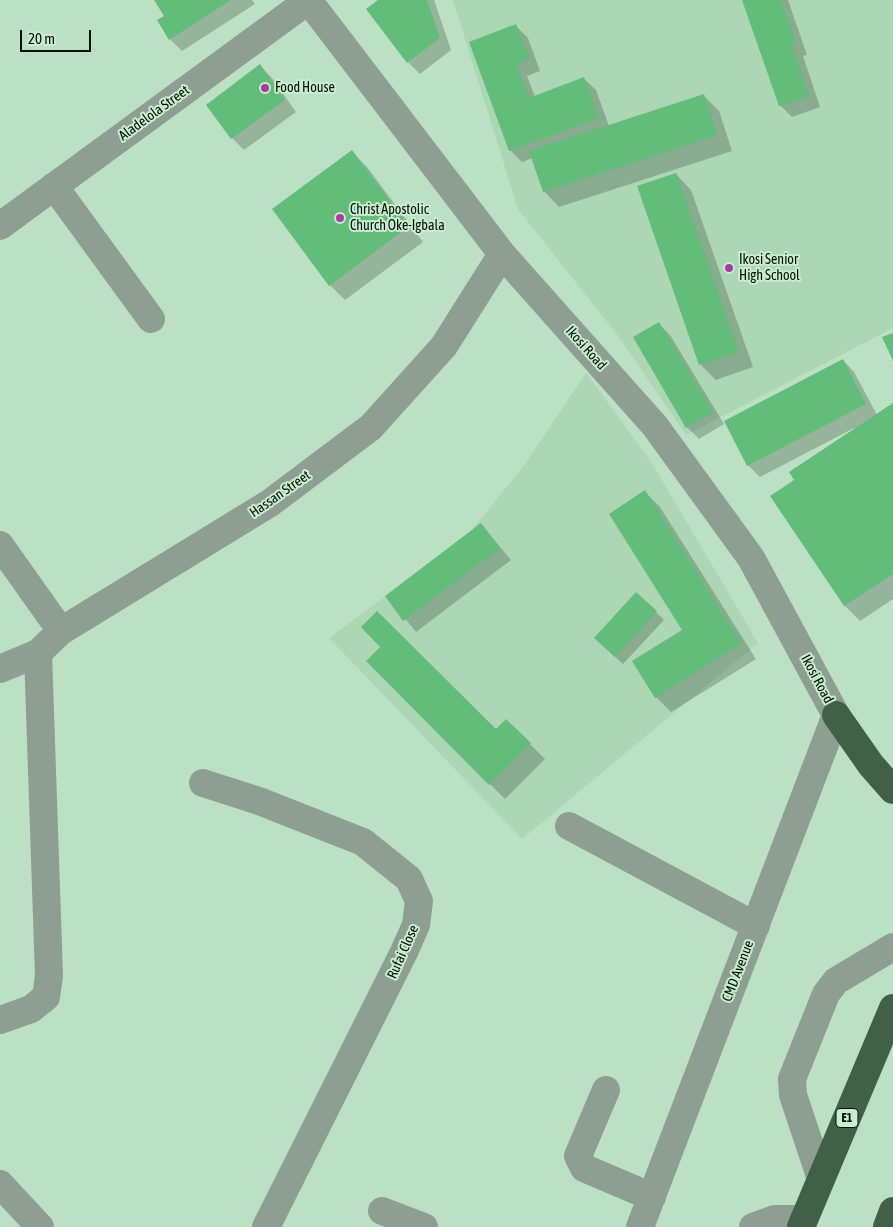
<!DOCTYPE html>
<style>
body{margin:0}
#map{position:relative;width:893px;height:1227px;overflow:hidden;background:#bce0c3;font-family:"Asap Condensed",sans-serif}
canvas{display:block}
.scale{position:absolute;left:20px;top:30px;width:71px;height:22px;box-sizing:border-box;border:2px solid #040f06;border-top:0;padding-left:6px;font-size:15px;line-height:18px;white-space:nowrap;color:#040f06;-webkit-text-stroke:4px #c9edcf;paint-order:stroke}
</style>
<div id="map">
<canvas width="893" height="1227"></canvas>
<div class="scale">20 m</div>
</div>
<script>
const context = document.querySelector('canvas').getContext('2d');
context.lineJoin = 'round';
function paint(path, color) { context.fillStyle = color; context.fill(path, 'evenodd'); }
function trace(path, color, width, dash) { context.strokeStyle = color; context.lineWidth = width; context.lineCap = dash ? 'butt' : 'round'; context.setLineDash(dash || []); context.stroke(path); }
function drawText(font, color, halo, rows, align = 'center') {
  context.font = font + ' "Asap Condensed",sans-serif'; context.lineWidth = 4; context.setLineDash([]); context.textBaseline = 'middle'; context.strokeStyle = halo; context.fillStyle = color; for (const [text, x, y, turn = 0] of rows) {
    context.save(); context.translate(x, y); context.rotate((+turn || 0) * Math.PI / 180); context.textAlign = isNaN(turn) ? turn : align; if (halo) context.strokeText(text, 0, 0); context.fillText(text, 0, 0); context.restore();
  }
}
paint(new Path2D(`
 M453,0H893V328L686,435L619,337L518,209Z
 M586,373L650,460L758,643L522,839L329,638L466,537L523,467Z`), '#acd6b4');
paint(new Path2D(`
 M155,0H252L255,4L182,51L170,39L166,17Z
 M380,0H434L451,50L420,74L408,62Z
 M744,0H788L807,55L803,56L820,107L792,117L780,105Z
 M516,26L528,38L540,71L527,76L535,97L584,79L596,90L609,126L703,95L719,111L732,151L559,207L544,191L533,158L522,162L510,150Z
 M260,66L272,78L296,112L244,150L232,138L207,105Z
 M352,152L367,167L423,242L345,300L330,285Z
 M676,174L691,190L753,367L716,380L701,365L639,187Z
 M658,323L670,335L724,424L699,439L687,427L634,337Z
 M843,360L854,372L877,415L893,405V599L860,621L844,605L795,480L855,430L854,428L760,477L748,465Z
 M645,492L660,507L756,659L671,712L656,697L684,630Z
 M481,524L511,560L416,632L387,596Z
 M656,612L664,620L623,664L603,646Z
 M382,647L496,731L506,720L545,759L505,799L367,661Z`), '#0003');
paint(new Path2D(`
 M154,0H231L169,40L157,20L164,16Z
 M378,0H427L440,38L407,63L366,9Z
 M742,0H781L796,43L792,45L809,96L779,106Z
 M516,24L530,59L516,64L529,98L584,77L599,118L509,151L469,42Z
 M260,64L285,100L231,139L206,105Z
 M704,94L717,135L543,192L529,151Z
 M352,150L409,226L329,286L272,209Z
 M676,173L739,352L699,365L637,186Z
 M659,322L713,412L686,428L633,337Z
 M893,333V361L882,337Z
 M843,359L866,404L747,466L724,421Z
 M893,403V574L844,606L770,496L794,480L789,472Z
 M645,490L741,643L655,698L632,661L682,630L609,514Z
 M481,523L500,548L403,621L385,596Z
 M636,592L657,611L615,657L594,638Z
 M377,611L496,729L506,719L531,743L489,785L366,661L380,647L361,627Z`), '#62bc7a');
trace(new Path2D(`
 M308,0L502,254L655,426L751,558L836,715L640,1227
 M54,186L151,319
 M0,226L309,0
 M0,545L61,631
 M0,669L38,653L61,631L270,503L371,427L444,346L502,254
 M203,783L259,801L363,842L409,879L419,901L416,925L404,952L266,1227
 M569,826L756,926
 M0,1020L31,1009L46,997L49,976L38,653
 M606,1090L578,1156L584,1168L652,1197
 M821,1179L793,1095L792,1079L826,994L836,981L893,947
 M0,1184L40,1227
 M382,1211L424,1227
 M753,1227L775,1219H804`), '#8f9e92', 28);
trace(new Path2D(`
 M836,715L871,765L893,790
 M801,1227L893,1008
 M887,1227L893,1211`), '#406047', 28);
for (const [x, y, r, color] of [
 [265,88,5,"#a63d9f"],
 [340,218,5,"#a63d9f"],
 [729,268,5,"#a63d9f"]
]) { const dot = new Path2D(); dot.arc(x, y, r, 0, 2 * Math.PI); context.fillStyle = color; context.fill(dot); trace(dot, '#c9edcf', 2); }
for (const [x, y, w] of [
 [847,1118,22]
]) { const box = new Path2D(); box.roundRect(x - w / 2, y - 9.5, w, 19, 4); context.fillStyle = '#c9edcf'; context.fill(box); trace(box, '#040f06', 1); }
drawText('bold 12px', '#040f06', null, [
 ["E1",847,1118]
]);
drawText('14px', '#040f06', '#c9edcf', [
 ["Food House",275,88],
 ["Christ Apostolic",350,210],
 ["Church Oke-Igbala",350,226],
 ["Ikosi Senior",739,260],
 ["High School",739,276]
], 'left');
drawText('14px', '#040f06', '#c9edcf', [
 ["Aladelola Street",154,113,-36],
 ["Ikosi Road",586,348,48],
 ["Hassan Street",280,494,-35],
 ["Ikosi Road",817,679,62],
 ["Rufai Close",403,952,-66],
 ["CMD Avenue",738,971,-69]
]);
</script>
